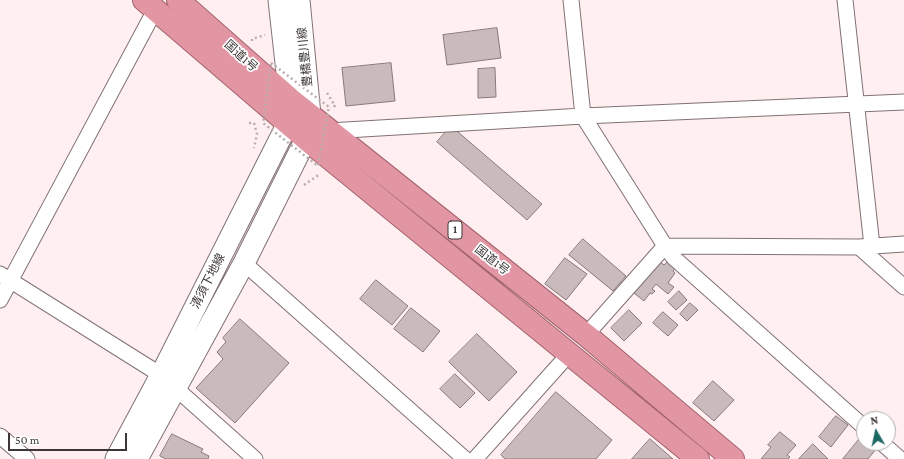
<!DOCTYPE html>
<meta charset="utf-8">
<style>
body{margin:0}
#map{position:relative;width:904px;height:459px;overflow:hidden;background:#ffeff1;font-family:"Crimson Pro",serif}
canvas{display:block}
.north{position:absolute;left:856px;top:411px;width:40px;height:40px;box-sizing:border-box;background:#fff;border:1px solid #b1afaf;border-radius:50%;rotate:351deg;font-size:11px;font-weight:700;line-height:16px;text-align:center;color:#3c3636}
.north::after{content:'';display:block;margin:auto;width:14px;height:18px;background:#1b6762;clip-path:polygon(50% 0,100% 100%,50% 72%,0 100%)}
.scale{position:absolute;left:8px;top:433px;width:119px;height:18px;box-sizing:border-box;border:2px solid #3c3636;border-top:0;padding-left:5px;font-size:12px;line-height:14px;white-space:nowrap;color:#3c3636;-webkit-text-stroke:3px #fff;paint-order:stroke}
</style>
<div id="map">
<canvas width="904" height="459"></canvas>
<div class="north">N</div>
<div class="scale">50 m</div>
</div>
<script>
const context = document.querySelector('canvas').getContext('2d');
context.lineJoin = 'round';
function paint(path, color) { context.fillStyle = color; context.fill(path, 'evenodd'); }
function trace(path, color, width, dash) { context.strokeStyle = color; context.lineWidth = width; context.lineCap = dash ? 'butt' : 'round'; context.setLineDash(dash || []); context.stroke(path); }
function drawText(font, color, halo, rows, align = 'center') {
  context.font = font + ' "Crimson Pro","Noto Sans JP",serif'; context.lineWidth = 3.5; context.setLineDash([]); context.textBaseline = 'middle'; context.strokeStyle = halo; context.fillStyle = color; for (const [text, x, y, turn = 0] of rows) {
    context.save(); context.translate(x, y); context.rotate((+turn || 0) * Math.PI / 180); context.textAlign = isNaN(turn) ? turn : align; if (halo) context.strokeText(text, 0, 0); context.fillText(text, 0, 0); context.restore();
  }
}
const building = new Path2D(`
 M497,28L501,58L447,65L443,35Z
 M391,63L395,101L346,106L342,68Z
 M495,68L496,97L478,98V69Z
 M451,126L542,204L527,220L437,142Z
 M583,239L626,276L613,291L569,255Z
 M565,258L587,274L566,300L545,284Z
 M659,261L664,265L667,262L675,269L673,271L675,273L668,283L674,287L668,294L656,284L652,289L655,291L652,294L650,293L644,301L634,293Z
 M376,280L408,306L392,325L360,299Z
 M679,291L687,300L676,310L668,302Z
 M690,303L698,310L687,321L680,314Z
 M411,308L440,331L423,352L394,329Z
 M629,310L642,323L624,341L611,328Z
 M663,312L678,325L668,336L653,323Z
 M240,319L289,363L235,423L196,388L223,359L217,352L226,342L223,338Z
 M477,334L517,372L489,401L449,362Z
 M455,374L475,393L460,408L440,389Z
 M713,381L734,400L714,421L693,403Z
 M556,392L612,440L596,459H505L501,455Z
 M836,416L848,425L831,447L819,437Z
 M780,432L796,445L787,455L790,457L788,459H761L771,447L768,445Z
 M172,434L203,449L201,452L209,456L208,459H166L160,456Z
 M861,437L864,439V443H869L876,449L868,459H843Z
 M650,439L673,459H632Z
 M813,444L828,459H799Z`);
paint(building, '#c9babc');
trace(building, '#87797b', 1);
const minor = new Path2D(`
 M571,0L583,116L665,246L674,258L864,427
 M845,0L872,246
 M329,131L583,116L904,102
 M859,247L904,287
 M244,263L465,459
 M0,274L161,375L255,459
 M0,300L155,10
 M586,335L665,246L859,247L904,244
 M0,436L27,459
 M882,443L900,459
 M475,459L569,354`);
const secondary = new Path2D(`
 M116,459L161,375L288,123L290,99L279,0
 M137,459L244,263L306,139L310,115L299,0`);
const trunk = new Path2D(`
 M144,0L306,139L698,459
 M178,0L290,99L586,335L733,459`);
trace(minor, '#807274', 17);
trace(secondary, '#807274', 23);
trace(trunk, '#a3646f', 24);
trace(new Path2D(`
 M252,41V39L265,35
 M327,93L335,106L330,107
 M249,123H254L257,134L254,148
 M304,185L320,174`), '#b8acad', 2.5, [2, 3]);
trace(minor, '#fff', 15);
trace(secondary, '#fff', 21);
trace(trunk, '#e296a4', 22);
trace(new Path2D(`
 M271,63L329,107L318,166L263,123Z`), '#b8acad', 2.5, [2, 3]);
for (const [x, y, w] of [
 [455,230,14]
]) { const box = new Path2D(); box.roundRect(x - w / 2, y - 9, w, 18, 3); context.fillStyle = '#fff'; context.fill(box); trace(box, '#3c3636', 1); }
drawText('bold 11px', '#3c3636', null, [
 ["1",455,230]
]);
drawText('12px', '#3c3636', '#fff', [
 ["国道1号",241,56,42],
 ["豊橋豊川線",305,57,-96],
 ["国道1号",492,260,38],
 ["清須下地線",208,281,-63]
]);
</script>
